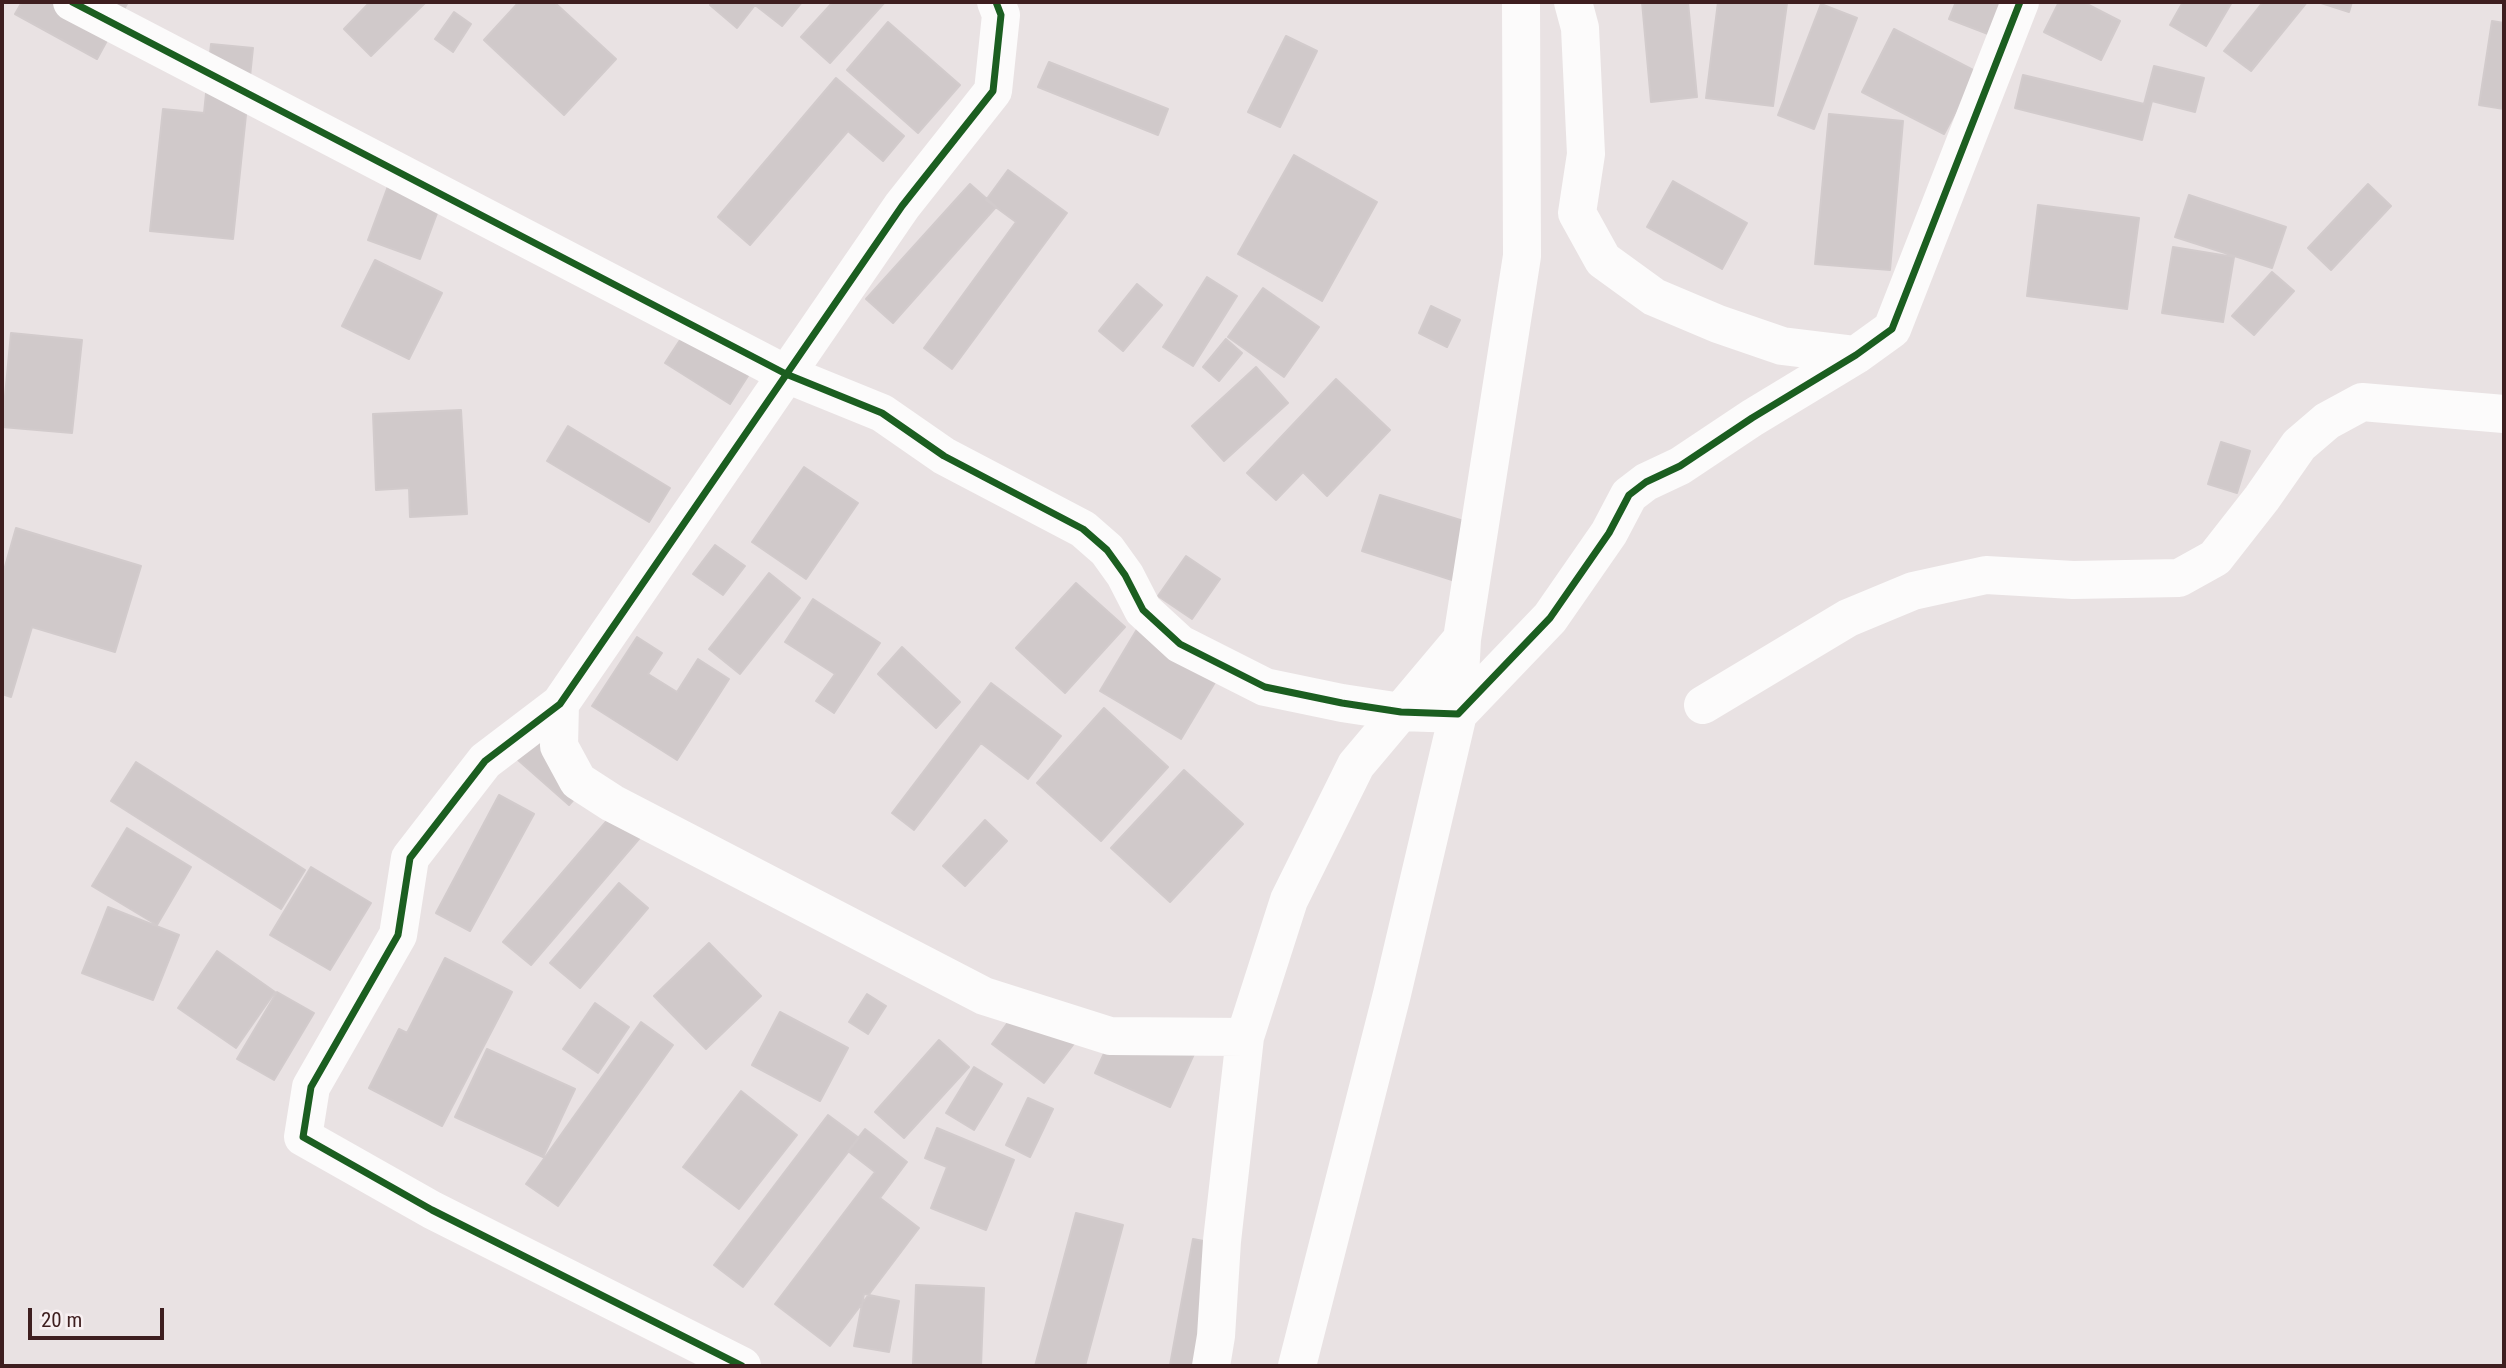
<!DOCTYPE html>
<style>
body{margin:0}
#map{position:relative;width:2506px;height:1368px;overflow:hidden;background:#e9e2e3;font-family:"Roboto Condensed",sans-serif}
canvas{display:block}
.frame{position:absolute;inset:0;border:4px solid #3e1e1f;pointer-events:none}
.scale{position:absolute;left:28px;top:1308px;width:136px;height:32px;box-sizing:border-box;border:4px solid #3e1e1f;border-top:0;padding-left:9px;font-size:21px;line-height:24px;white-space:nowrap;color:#3e1e1f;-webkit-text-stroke:5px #f8f0f2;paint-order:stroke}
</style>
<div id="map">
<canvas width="2506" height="1368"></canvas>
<div class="frame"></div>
<div class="scale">20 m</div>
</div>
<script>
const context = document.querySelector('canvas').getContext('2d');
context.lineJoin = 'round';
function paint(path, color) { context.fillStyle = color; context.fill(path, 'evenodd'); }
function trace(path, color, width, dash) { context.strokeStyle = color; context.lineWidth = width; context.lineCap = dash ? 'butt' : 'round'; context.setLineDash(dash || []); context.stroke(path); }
const building = new Path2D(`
 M22,2H128L97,59L15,14Z
 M370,2H426L371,56L344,29Z
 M519,2H554L616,59L564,115L484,40Z
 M713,2H802L782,26L755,5L737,28L710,5Z
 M833,2H885L830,63L801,37Z
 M1642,2H1688L1697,97L1651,102Z
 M1718,2L1787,3L1773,106L1706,98Z
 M1956,2H2000L1988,34L1949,19Z
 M2059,2H2083L2120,21L2101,60L2044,32Z
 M2183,2H2232L2206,46L2170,25Z
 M2263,2H2307L2251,71L2224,51Z
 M2318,2H2352L2349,12Z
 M1821,4L1857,18L1814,129L1778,115Z
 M454,12L471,24L453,52L435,39Z
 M2492,21L2504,23V109L2479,105Z
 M888,22L960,85L918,133L847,70Z
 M1894,29L1977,72L1944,134L1862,92Z
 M1286,36L1317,51L1280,127L1248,112Z
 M211,44L253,48L233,239L150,231L163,109L204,113Z
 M1049,62L1168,109L1158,135L1038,87Z
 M2154,66L2204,78L2195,112L2152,101L2142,140L2015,108L2023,75L2144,104Z
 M836,78L904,136L883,161L848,131L750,245L718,217Z
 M1829,114L1903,121L1890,270L1815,264Z
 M1294,155L1377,202L1322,301L1238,254Z
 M397,162L449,181L420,259L368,240Z
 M1008,170L1067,213L952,369L924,348L1016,222L986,200Z
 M1673,181L1747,223L1722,269L1647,227Z
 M970,184L996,207L893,323L866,299Z
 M2368,184L2391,206L2331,270L2308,248Z
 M2189,195L2286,227L2272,268L2175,237Z
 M2038,205L2139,218L2127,309L2027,296Z
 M2173,247L2234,257L2223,322L2162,313Z
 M375,260L442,293L409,359L342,326Z
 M2272,272L2294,291L2254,335L2232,316Z
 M1207,277L1237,296L1193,366L1163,347Z
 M1137,284L1162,305L1123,351L1099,331Z
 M1263,288L1319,327L1284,377L1228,337Z
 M1431,306L1460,320L1447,347L1419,333Z
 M697,314L762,354L730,404L665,363Z
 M11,333L82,340L72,433L2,427Z
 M1226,339L1242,353L1219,381L1203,367Z
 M1256,367L1288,403L1224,461L1192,426Z
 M1336,379L1390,430L1327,496L1303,472L1276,500L1247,473Z
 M461,410L467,514L410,517L409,488L376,490L373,414Z
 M568,426L670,488L649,522L547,461Z
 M2221,442L2250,451L2237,493L2208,484Z
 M804,467L858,503L806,579L752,542Z
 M1380,495L1470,523L1452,580L1362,551Z
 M16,528L141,566L115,652L32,627L11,697L2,694V577Z
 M715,545L745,566L723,595L693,574Z
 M1186,556L1220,579L1192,619L1158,596Z
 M769,573L800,598L740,674L709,649Z
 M1076,583L1125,627L1065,693L1016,648Z
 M813,599L880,643L834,713L816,701L835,674L785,642Z
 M1151,606L1232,654L1181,739L1100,691Z
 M637,637L662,653L648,674L677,692L698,659L729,679L677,760L592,706Z
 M902,647L960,702L936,728L878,674Z
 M991,683L1061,736L1028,779L981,743L914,830L892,813Z
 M1104,708L1168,767L1101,841L1037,783Z
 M538,737L589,782L569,805L518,760Z
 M136,762L305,870L281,909L111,801Z
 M1184,770L1243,824L1170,902L1111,848Z
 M499,795L534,814L470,931L436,913Z
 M628,796L656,819L531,965L503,942Z
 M985,820L1007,841L965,886L943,866Z
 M127,828L191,867L157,925L92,886Z
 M311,867L371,903L330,970L270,935Z
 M619,883L648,908L580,988L550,963Z
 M108,907L179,935L153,1000L82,973Z
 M709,943L761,996L706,1049L654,996Z
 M217,951L275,992L236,1048L178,1008Z
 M445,958L512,992L442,1126L369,1088L399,1029L407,1033Z
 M277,992L314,1013L274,1080L237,1059Z
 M867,994L886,1006L868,1034L849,1022Z
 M1026,998L1079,1037L1044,1083L992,1044Z
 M595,1003L629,1027L598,1073L563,1049Z
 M780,1012L848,1048L820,1101L752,1065Z
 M1119,1021L1194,1054L1170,1107L1095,1073Z
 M641,1022L673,1045L558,1206L526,1184Z
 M939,1040L969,1067L904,1138L875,1112Z
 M487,1049L575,1089L543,1157L455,1117Z
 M974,1067L1002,1084L974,1130L946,1113Z
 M741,1091L797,1135L739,1209L683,1167Z
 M1028,1098L1053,1109L1030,1157L1006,1145Z
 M828,1115L859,1138L743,1287L714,1265Z
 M937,1128L1014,1160L986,1230L931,1208L947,1167L925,1158Z
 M865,1129L907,1162L880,1198L919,1228L830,1346L775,1304L875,1172L848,1151Z
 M1076,1213L1123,1225L1085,1366H1035Z
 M1193,1239L1230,1246L1207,1366H1177L1170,1365Z
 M916,1285L984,1288L981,1366L913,1364Z
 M864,1294L899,1301L889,1352L854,1346Z`);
paint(building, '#d0c9ca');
trace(building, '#d2cbcc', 2);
trace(new Path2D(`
 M72,2L786,374L882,413L944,456L1083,529L1107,550L1125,575L1143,610L1180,644L1265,687L1342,703L1401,712L1458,714L1550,618L1609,533L1629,495L1646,482L1680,466L1752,418L1856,355L1892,329L2020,2
 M1573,2L1580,28L1586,154L1577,213L1603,260L1654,297L1718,324L1782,346L1856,355
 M560,704L559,746L578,781L612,803L984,996L1110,1036L1245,1037
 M1703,705L1848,618L1913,591L1986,575L2073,580L2179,578L2215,558L2262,498L2299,445L2327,421L2362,402L2504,414
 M742,1366L432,1210L303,1137L311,1087L398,935L410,858L485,761L560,704L902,206L993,91L1001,15L996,2
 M1211,1366L1216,1336L1222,1241L1245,1037L1289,900L1356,765L1462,639
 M1297,1366L1392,994L1458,714L1462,639L1522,256L1521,2`), '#fcfbfb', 38);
trace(new Path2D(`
 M72,2L786,374L882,413L944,456L1083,529L1107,550L1125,575L1143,610L1180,644L1265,687L1342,703L1401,712L1458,714L1550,618L1609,533L1629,495L1646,482L1680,466L1752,418L1856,355L1892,329L2020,2
 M742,1366L432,1210L303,1137L311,1087L398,935L410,858L485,761L560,704L902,206L993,91L1001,15L996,2`), '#1b5e20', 7);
</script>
